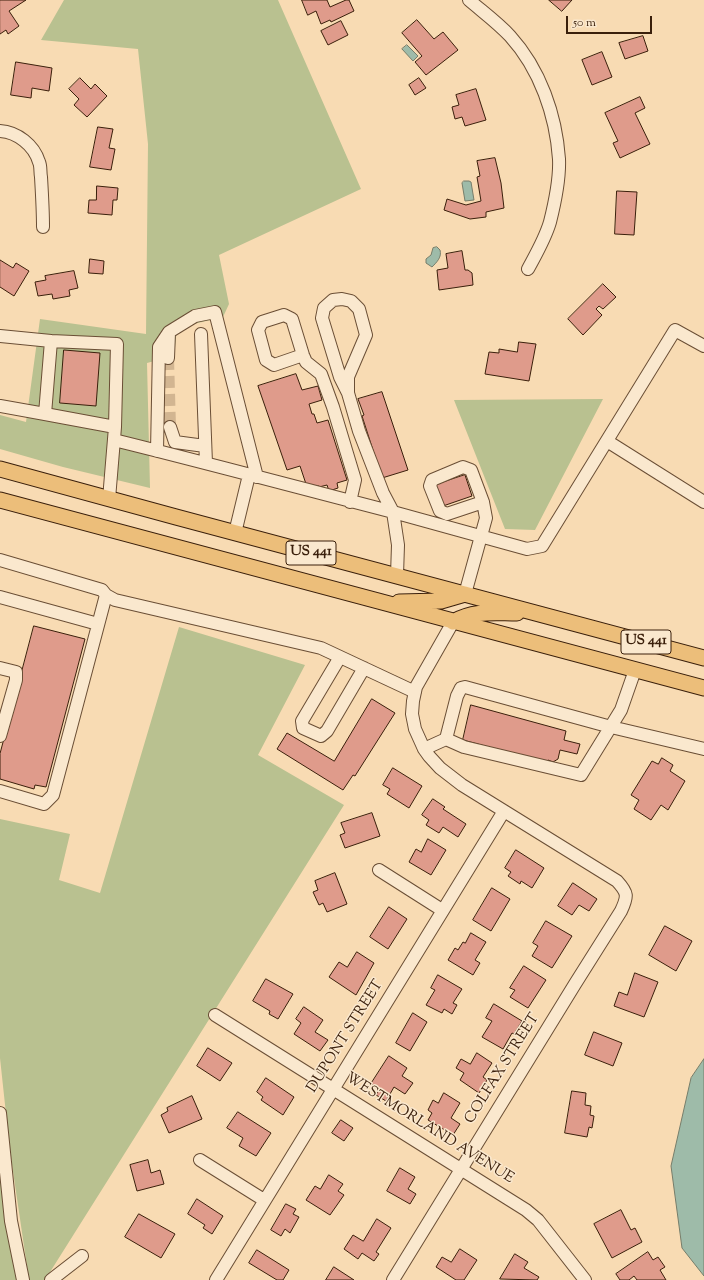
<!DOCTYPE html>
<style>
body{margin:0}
#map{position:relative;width:704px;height:1280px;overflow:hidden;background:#f8dbb3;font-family:"Sorts Mill Goudy",serif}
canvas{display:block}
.scale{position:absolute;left:566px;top:16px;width:86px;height:18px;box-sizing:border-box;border:2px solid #3a1f0b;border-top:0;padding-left:5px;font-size:12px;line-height:14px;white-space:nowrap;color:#3a1f0b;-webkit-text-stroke:3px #fae8ce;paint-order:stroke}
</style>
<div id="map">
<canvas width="704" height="1280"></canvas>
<div class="scale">50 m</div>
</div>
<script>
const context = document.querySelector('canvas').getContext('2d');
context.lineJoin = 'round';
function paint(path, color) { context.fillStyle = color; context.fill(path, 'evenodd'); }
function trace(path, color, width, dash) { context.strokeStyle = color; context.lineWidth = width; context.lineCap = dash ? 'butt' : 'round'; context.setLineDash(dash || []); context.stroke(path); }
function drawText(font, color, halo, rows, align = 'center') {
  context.font = font + ' "Sorts Mill Goudy",serif'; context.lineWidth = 3; context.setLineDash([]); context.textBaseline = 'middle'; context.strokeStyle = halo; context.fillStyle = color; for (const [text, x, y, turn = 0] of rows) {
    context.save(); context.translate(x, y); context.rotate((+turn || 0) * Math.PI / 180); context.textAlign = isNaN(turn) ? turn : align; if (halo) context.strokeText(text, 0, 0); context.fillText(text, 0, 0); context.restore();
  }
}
paint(new Path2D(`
 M64,0H278L361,189L219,255L229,304L223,317L177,328L175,347L173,356L147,363L150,488L63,467L0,449V415L26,422L40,319L146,334L148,144L138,49L41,40Z
 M603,399L535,530L505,529L454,400Z
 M179,627L305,665L258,755L344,805L45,1280H29L10,1151L0,1058V819L70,834L59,880L100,893Z
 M0,1174L5,1223L17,1280H0Z`), '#b9c190');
const water = new Path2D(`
 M407,45L418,56L413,61L402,49Z
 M464,181H469L471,182L474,200L465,201L462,183Z
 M437,247L440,250C442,257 437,262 432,267L426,263V259L431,255L433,248Z
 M704,1059V1276L682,1248L671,1166L691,1078Z`);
paint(water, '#9ebba9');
trace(water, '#767d6a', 1);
const building = new Path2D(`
 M0,0H26L9,11L19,26L8,34L6,30L0,34Z
 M302,0H327L330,7L346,0H349L354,11L331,22L330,20L321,24L316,11L308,15Z
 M549,0H572L562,11Z
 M417,20L434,39L443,32L458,50L426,75L415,62L422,56L402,33Z
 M341,21L348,35L328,45L321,31Z
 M643,36L648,51L625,59L619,43Z
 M602,52L612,77L592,85L582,60Z
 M16,62L52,68L49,91L32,88L31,98L11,95Z
 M80,78L91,89L95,84L107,96L87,117L74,105L79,99L69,89Z
 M419,78L426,88L415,95L409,85Z
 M476,89L486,120L465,126L462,117L455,119L452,107L459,105L456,95Z
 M640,97L645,108L635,113L650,144L620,158L613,143L618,141L605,113Z
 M98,127L113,129L109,148L115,149L111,170L90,167Z
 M495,158L501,183L504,208L486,212V217L470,219L444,210L447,199L466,205L481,201L477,177L480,176L477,161Z
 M97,186L118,188L117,200H113L112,215L88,213L89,200H96Z
 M617,191L637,192L634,235L615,234Z
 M462,251L465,270H468L472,273L473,285L439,290L437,270L448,268L446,254Z
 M90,259L104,261L103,274L89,273Z
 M0,260L13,268L16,263L29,271L14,296L0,287Z
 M74,271L78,288L69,290L70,296L53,299L52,294L38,296L35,282L46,280L45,276Z
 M603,284L616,297L603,309L599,306L596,309L602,315L583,335L568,319Z
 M519,342L536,344L529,381L485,374L489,352L499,353V349L517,352Z
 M64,350L100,353L96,406L60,403Z
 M296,374L302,390L318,386L322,400L309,404L312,414H314L317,423L328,420L347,480L337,483L338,488L329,491L327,485L319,487V486L314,487H307L300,466L287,470L258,386Z
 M382,392L408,470L382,478L362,416L364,415L358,399Z
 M465,475L472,496L443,506L435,485Z
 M34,626L85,639L46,787L35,785L34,789L0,779V754Z
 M372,699L395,713L355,776L353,775L343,790L277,749L287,733L334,761Z
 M471,705L566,731L564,740L580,744L577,754L560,750L558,759L553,762L548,760L547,763L463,740Z
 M662,758L673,765L670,771L685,781L668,810L661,805L651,820L634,809L639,800L631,795L652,761L658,764Z
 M393,768L422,786L409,808L387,794L390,789L383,785Z
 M433,799L445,807L443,809L466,824L458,837L443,827L439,833L426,825L429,820L422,815Z
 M372,813L380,836L345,848L340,835L345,833L341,823Z
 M428,839L446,850L431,875L409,862L416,849L421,852Z
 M516,850L544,868L532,888L521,881L520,884L508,876L511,872L505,868Z
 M335,873L347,904L327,912L323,903L319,905L313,892L318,890L315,881Z
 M573,883L597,899L589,911L579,905L572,915L558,906Z
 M492,888L510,899L491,931L473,920Z
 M389,907L407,919L388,949L370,937Z
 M546,921L572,936L552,968L532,956L538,946L533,943Z
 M665,926L692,941L676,971L649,955Z
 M471,933L486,942L475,960L480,963L473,975L448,960L455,948L458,950L463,942L465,943Z
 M357,952L374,963L356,995L329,977L339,962L347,967Z
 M524,966L546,980L528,1008L510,997L515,990L510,988Z
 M635,973L658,982L644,1017L614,1006L619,992L627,995Z
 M438,975L462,989L453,1003L457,1005L452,1014L444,1009L442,1013L426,1005L435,990L431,988Z
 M266,979L293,994L278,1019L269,1014L270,1011L253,1001Z
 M494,1004L522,1021L514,1034L512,1033L503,1049L482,1037L492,1021L486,1018Z
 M304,1007L323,1020L315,1032L328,1040L320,1051L294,1034L301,1023L296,1019Z
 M413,1013L427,1022L410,1051L396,1043Z
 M594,1032L622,1043L613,1066L585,1055Z
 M208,1048L232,1063L220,1081L197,1066Z
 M477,1053L492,1063L483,1077L487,1080L479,1093L460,1080L464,1073L456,1068L461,1059L470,1064Z
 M389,1056L407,1068L402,1076L413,1083L405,1094L394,1087L386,1101L376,1095L379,1089L371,1084Z
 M266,1078L294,1097L283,1115L261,1100L263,1097L257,1092Z
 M572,1091L586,1093L585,1105L591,1106L590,1115L594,1116L592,1128L589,1127L587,1137L565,1133Z
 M444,1093L460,1103L451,1118L460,1124L453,1135L428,1120L432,1113L428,1110L433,1100L438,1103Z
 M192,1096L202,1119L169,1133L161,1115L168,1111L167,1108Z
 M238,1112L271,1133L256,1156L239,1146L243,1138L227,1128Z
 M341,1120L353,1128L344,1141L332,1133Z
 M148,1160L151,1173L160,1170L164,1184L137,1191L130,1165Z
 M400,1168L415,1177L408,1189L416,1194L410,1204L387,1191Z
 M329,1175L343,1184L338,1191L344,1195L330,1215L306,1200L315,1186L320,1189Z
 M197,1199L223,1216L212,1234L203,1228L205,1225L188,1214Z
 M286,1204L296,1209L293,1214L299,1217L290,1233L285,1229L281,1236L271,1230Z
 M621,1210L631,1230L635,1228L642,1242L612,1258L594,1224Z
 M139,1214L175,1234L161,1258L125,1237Z
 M377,1219L391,1228L376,1252L379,1254L374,1261L362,1253L358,1259L344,1249L353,1235L363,1241Z
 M460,1249L477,1260L464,1280H456L436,1267L442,1257L451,1262Z
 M257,1250L289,1270L283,1280H277L249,1263Z
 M648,1252L653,1260L658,1257L665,1267L660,1270L666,1280H637L634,1276L629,1280H620L616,1274Z
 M515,1254L528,1262L524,1268L539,1277L537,1280L500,1279Z
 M334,1267L354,1280H326Z`);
paint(building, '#df9b8b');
trace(building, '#3a1f0b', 1);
trace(new Path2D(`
 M168,358L170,427`), '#d2b591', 12, [12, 6]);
const minor = new Path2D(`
 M469,0C483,12 498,23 510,36C540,69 556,115 559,159C560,180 555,202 550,222C545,239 536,254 528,269
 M0,131C17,132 34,145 39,162C41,166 40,172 41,177C42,194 43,210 43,227
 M201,334L206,463
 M0,336L51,341L45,414L0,406
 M51,341L117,344L115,427
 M303,355L274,365L266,360L258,330L262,322L284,315L292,319L303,355L306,362L321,374L333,407L355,480L350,502
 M168,358L169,333
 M348,393L340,377L322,318L324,308L333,300L342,299L351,301L359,309L366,335L348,377V393L359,431L383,493L393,512L398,545L397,575
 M45,414L115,427L109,499
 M170,427L175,442L205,446
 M114,440C207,463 300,488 393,512C438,524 482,537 527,549L542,546L675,330L704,346
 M607,441L704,502
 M157,451L159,347L169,332L195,316L215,312L257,477
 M235,533L249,475
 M0,560L102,590L106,595L115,600L321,648L415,692
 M465,594L486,518L483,502L471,470L463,467L432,480L430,486L440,511L447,514L483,502
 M0,597L98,624
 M340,657L302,721L303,728L321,736L327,731L364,668
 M0,668L16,672V680L0,736
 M446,739L457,696L461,688L465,687L611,727L704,749
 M424,749L446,739L464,747L581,775L621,710L635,670
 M0,791L44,804L53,795L106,595
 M379,870L442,910
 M215,1015L526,1210L538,1220L585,1280
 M0,1113L11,1221L23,1280
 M200,1160L264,1200
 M51,1280L82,1256
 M216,1280L504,811
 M393,1280L575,984L621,911C628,896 628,893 617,881L462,785L440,768L429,756L424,749L415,729L412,714L413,701L416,687L453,622`);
const major = new Path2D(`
 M0,469L176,517L704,658
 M0,500L704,688
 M399,602L441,601L465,594
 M453,622C475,610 493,613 517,613`);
trace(minor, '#6a4e35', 14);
trace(major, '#3a1f0b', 17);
trace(minor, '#fae8ce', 12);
trace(major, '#ecbe7a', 15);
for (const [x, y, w] of [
 [311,553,50],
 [646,642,50]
]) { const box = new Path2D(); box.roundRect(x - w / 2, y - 12, w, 24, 3); context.fillStyle = '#fae8ce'; context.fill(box); trace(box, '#3a1f0b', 1); }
drawText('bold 14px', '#3a1f0b', null, [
 ["US 441",311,553],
 ["US 441",646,642]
]);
drawText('15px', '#3a1f0b', '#fae8ce', [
 ["DUPONT STREET",346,1037,-58],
 ["COLFAX STREET",503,1069,-58],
 ["WESTMORLAND AVENUE",429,1129,32]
]);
</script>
